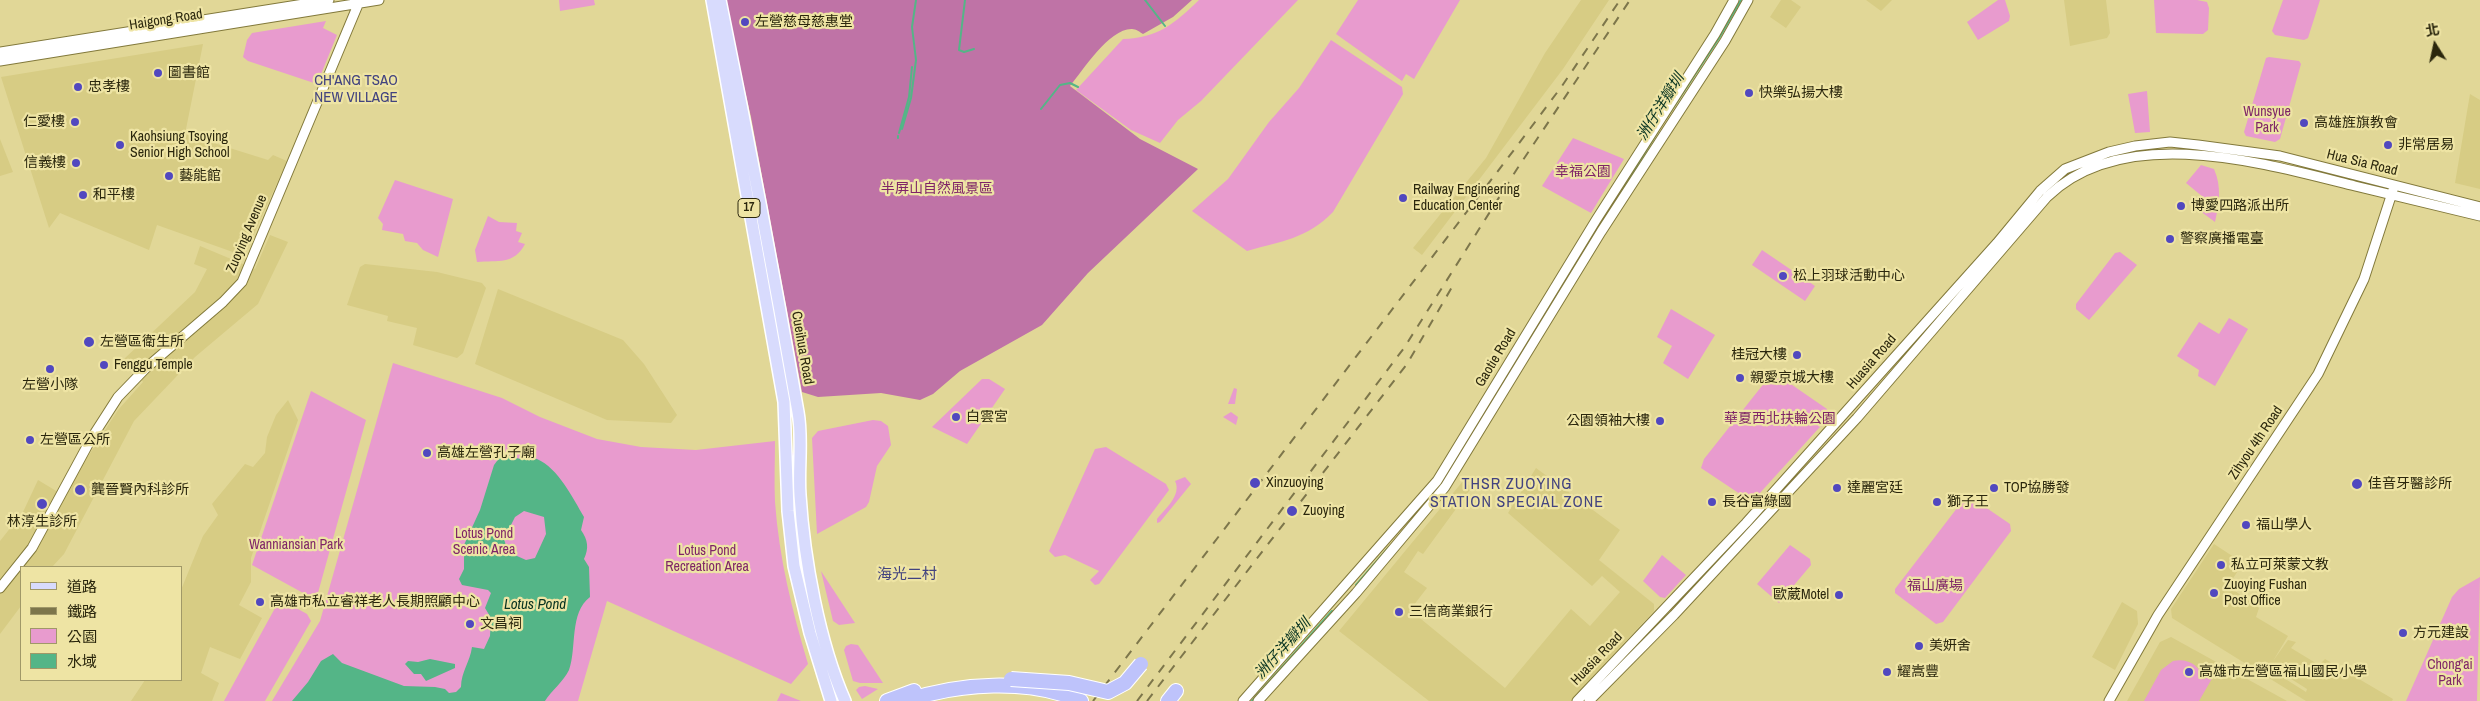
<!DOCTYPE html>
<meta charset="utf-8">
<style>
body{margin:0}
#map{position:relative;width:2480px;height:701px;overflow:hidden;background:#e1d797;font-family:"Archivo Narrow","Noto Sans TC",sans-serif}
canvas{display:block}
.legend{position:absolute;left:20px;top:566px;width:162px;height:115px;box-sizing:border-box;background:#eee4a4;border:1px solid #a09868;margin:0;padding:6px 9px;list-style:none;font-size:15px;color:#2b270d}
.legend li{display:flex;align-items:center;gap:10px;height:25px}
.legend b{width:25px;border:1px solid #a09868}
.north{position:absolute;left:2410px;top:20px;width:50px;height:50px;-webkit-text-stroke:4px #eee4a4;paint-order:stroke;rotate:350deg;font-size:14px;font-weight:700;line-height:20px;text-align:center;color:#2b270d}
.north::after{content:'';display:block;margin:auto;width:18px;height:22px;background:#2b270d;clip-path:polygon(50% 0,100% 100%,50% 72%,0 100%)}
</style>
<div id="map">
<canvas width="2480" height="701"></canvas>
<ul class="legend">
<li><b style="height:6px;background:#d8dbfd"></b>道路</li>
<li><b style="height:6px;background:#7d764b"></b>鐵路</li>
<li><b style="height:14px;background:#e89bce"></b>公園</li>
<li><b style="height:14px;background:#54b587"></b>水域</li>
</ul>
<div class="north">北</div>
</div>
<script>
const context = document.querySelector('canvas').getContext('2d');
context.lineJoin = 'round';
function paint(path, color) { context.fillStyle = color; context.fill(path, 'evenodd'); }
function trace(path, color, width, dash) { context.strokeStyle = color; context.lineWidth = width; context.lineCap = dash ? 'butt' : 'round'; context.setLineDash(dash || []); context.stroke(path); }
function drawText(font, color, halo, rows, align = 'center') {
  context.font = font + ' "Archivo Narrow","Noto Sans TC",sans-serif'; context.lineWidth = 4.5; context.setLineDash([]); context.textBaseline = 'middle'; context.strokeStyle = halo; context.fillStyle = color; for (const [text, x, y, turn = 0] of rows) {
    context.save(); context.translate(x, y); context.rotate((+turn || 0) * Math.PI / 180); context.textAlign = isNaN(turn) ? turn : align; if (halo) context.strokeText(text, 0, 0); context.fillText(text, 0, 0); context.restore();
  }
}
paint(new Path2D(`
 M1581,0H1609L1563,69L1422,255L1413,248L1486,158L1545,53Z
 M1781,0H1791L1801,7L1786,28L1770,17Z
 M1866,0H1892L1881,11Z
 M2064,0H2106L2110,33L2107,38L2070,46Z
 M203,44L185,134L268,160L273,155L287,161L244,256L157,225L149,250L60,213L49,228L1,77Z
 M2470,94L2480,100V189L2455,183Z
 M0,139L13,172L0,176Z
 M270,235L288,242L258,304L195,357L134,421L64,554L52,567H21V606L0,634V541L23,512L38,480L63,495L118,410L143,382L124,359L195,292L207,269L194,264L200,246L255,269Z
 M365,264L437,272L482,283L486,288L463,353L457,358L413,345L417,328L387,321L388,316L347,305L360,267Z
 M498,289L623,340L644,364L677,415L671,423L607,420L475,364Z
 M288,400L298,420L251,558V582L239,605L262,618L240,659L210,647L201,673L219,683L212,701H131L145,680H181V590L203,536L218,515L212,504L245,464L253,467L265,453L267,437L276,415Z
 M1536,468L1620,530L1599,560L1654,604V611L1592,677L1606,689L1595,701H1429L1339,631L1463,481L1472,487L1423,554L1418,551L1404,572L1427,588L1410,610L1505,688L1571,609L1590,626L1620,592L1602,576L1592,586L1508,513Z
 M2214,544L2243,563L2228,586L2259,608L2256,617L2288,636L2273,661L2288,640L2296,642L2291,648L2319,665L2325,659L2393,699L2392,701H2306L2172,618L2171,609ZM2269,665L2307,689L2306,692L2268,668Z
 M2122,602L2137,611L2138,624L2115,670L2092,657Z
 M2171,637L2287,701H2127L2160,642Z`), '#d7cc84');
paint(new Path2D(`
 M559,0H594L595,5L560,11Z
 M1199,0H1298L1201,101L1178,120L1160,143L1131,130L1076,90L1123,39C1158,38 1174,24 1199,0Z
 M1358,0H1460L1414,79L1406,74L1402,81L1336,34Z
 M1998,0H2005L2010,16L2009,21L1978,40L1967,22Z
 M2154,0H2197L2207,2L2209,8L2208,30L2203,34L2156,33Z
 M2283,0H2320L2308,38L2304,40L2275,35L2272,31Z
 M326,21L323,28L337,35L317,84L248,61L243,57L247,40L252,33Z
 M1331,40L1402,87L1403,94L1333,212C1307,239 1281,241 1247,251L1192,211L1228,179L1269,122L1299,88Z
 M2269,57L2299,61L2301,64L2280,139L2275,142L2246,136L2244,132L2266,58Z
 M2147,91L2150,132L2135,133L2128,94Z
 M1573,138L1624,159L1591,213L1542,186Z
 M2201,165L2214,169C2222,187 2219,204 2215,222L2196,208L2203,197L2186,183Z
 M395,180L453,199L438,257L423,250L417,243L405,241L403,234L382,230L383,224L378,218Z
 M488,216L499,222L517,223L516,231L522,233L518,242L525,244C514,265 498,260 477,262L475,250Z
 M1762,250L1815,286L1805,301L1752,265Z
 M2120,252L2137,265L2089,320L2076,309V304L2115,253Z
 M1671,309L1715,335L1688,379L1663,363L1672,346L1657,337Z
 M2229,318L2248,329L2215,386L2198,376L2199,370L2177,356L2199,322L2219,334Z
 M393,363L502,398L540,417L597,439L641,447L696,450L775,441C775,461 774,482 775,502C779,558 792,610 808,664L791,684L607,601L578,701H272L320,621Z
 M1769,377L1782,378L1827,409L1829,417L1759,494L1746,498L1701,468L1704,459Z
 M982,379H989L1005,389L967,444L932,427Z
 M1234,388L1237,389L1235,404H1228Z
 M311,391L366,420L316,600L252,565Z
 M1231,412L1238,417L1236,425L1223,417Z
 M873,420L881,421L888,426L891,445L877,466L869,502L866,507L817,534L812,438L818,431Z
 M1106,447L1166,484L1169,490L1099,584L1095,585L1090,580L1099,571L1065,555L1055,557L1049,551L1095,449Z
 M792,453H794V520Z
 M1185,477L1191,484L1160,522L1157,523V519C1165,509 1182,495 1175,481Z
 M1972,498L2010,524L2011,531L1943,622L1936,624L1895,593V589L1964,499Z
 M1790,545L1810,559L1811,565L1779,603L1757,584Z
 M1662,555L1686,575L1665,598L1660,597L1643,581Z
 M821,571L855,623L839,625L833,621Z
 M2480,577L2477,701H2406L2452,597L2459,589Z
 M280,599L307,614L311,621L265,701H224Z
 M851,644L858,645L883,683H860L853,681L844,650L846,646Z
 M2173,661C2189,658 2200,666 2204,680L2209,672L2214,675L2199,701H2144L2161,670Z
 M865,686L878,689L862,699L856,690L859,687Z
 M781,693L801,701H777Z`), '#e89bce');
paint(new Path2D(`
 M724,0H1192L1173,17L1143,34C1140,32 1136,29 1132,29C1110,28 1083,70 1070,86L1140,139L1198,169L1088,273L1042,325L960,371L933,394L920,400L881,393L818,397L802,392L751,117Z`), '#bf73a6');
paint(new Path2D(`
 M510,455C519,462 528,456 537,459C558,468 573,498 584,517L581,530C588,540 589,548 584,559L589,567L590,597C569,613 577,648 569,670C564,681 551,691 545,701H292L308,682L321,661L333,654L342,663L404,686L435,687L445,689L449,693L456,692L461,687C461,672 470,662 472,647L484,649L490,636L491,618L485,608L491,593L488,590L462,585L459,579L464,569V545L480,510L494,465L500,457ZM524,511L544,517L546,534L535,558L526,560L508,552L504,539L515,517Z
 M430,659L455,664V668L426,681L421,674H414L405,664L408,661L418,662Z`), '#54b587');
trace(new Path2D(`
 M965,0L959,50L964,52L974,49
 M1145,0L1165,26
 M1041,109L1060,85L1070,83L1078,87
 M1665,120L1719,38L1741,0
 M902,129L911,98L916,60L912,27L916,0
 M899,133L909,97L912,67
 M898,138V136
 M1602,223L1658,131
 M1356,585L1389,547
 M1252,701L1332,611`), '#54b587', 2);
const minor = new Path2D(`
 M0,52L329,0
 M0,61L379,0
 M0,588L32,548L91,439L118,397L146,368L223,302L242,282L360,0
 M1243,701L1437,481L1596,220L1715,34L1734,0
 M1258,701L1356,593L1445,487L1601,232L1725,41L1748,0
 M1577,701L1746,523L1997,243L2040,191L2065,169L2109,152L2135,146L2170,142L2198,145L2280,156L2480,207
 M1589,701L1674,615L1857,418L2047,197C2124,122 2263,163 2355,186C2396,196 2438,206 2480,216
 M2109,701L2158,615L2318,374L2364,279L2393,190`);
const major = new Path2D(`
 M712,0L784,402L788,511L794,566L810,633L831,701
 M720,0C748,137 774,274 798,412C803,439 798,468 800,495C804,559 819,642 845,701`);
const highway = new Path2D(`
 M887,701L914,691
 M905,701C959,683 1028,678 1081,701
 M1168,701L1176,691`);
trace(minor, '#82793b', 11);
trace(major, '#fff', 14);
trace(highway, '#fff', 16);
trace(minor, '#fff', 9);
trace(major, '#d8dbfd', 11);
trace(highway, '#bec3fb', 14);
trace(new Path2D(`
 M1093,701L1517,146L1562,86L1620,0
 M1137,701L1404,348L1517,169L1630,0
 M1147,701L1407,364L1455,282`), '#7d764b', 2, [9, 9]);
const highwayBridge = new Path2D(`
 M1011,679L1069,683L1108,692L1125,683L1141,664`);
trace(highwayBridge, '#fff', 16, []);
trace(highwayBridge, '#bec3fb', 14);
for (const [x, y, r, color] of [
 [745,22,5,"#5148bf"],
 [158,73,5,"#5148bf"],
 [78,87,5,"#5148bf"],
 [1749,93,5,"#5148bf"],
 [75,122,5,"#5148bf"],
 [2304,123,5,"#5148bf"],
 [120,145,5,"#5148bf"],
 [2388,145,5,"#5148bf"],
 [76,163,5,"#5148bf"],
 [169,176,5,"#5148bf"],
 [83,195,5,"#5148bf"],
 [1403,198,5,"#5148bf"],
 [2181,206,5,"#5148bf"],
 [2170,239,5,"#5148bf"],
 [1783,276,5,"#5148bf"],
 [89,342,6,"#5148bf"],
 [1797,355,5,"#5148bf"],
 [104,365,5,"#5148bf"],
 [50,369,5,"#5148bf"],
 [1740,378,5,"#5148bf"],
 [956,417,5,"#5148bf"],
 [1660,421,5,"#5148bf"],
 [30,440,5,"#5148bf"],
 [427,453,5,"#5148bf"],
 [1255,483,6,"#5148bf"],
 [2357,484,6,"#5148bf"],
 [1837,488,5,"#5148bf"],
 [1994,488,5,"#5148bf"],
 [80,490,6,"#5148bf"],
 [1712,502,5,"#5148bf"],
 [1937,502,5,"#5148bf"],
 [42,504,6,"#5148bf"],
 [1292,511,6,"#5148bf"],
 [2246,525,5,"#5148bf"],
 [2221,565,5,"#5148bf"],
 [2214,593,5,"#5148bf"],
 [1839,595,5,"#5148bf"],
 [260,602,5,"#5148bf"],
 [1399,612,5,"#5148bf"],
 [470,624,5,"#5148bf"],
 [2403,633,5,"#5148bf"],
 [1919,646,5,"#5148bf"],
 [1887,672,5,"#5148bf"],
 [2189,672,5,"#5148bf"]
]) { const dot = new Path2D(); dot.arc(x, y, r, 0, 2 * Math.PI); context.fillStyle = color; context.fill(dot); trace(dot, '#eee4a4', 2); }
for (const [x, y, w] of [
 [749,208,22]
]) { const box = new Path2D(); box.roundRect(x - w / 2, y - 9.5, w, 19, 4); context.fillStyle = '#eee4a4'; context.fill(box); trace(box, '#2b270d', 1); }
drawText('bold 12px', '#2b270d', null, [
 ["17",749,208]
]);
drawText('14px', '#2b270d', '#eee4a4', [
 ["Haigong Road",166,20,-9],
 ["Hua Sia Road",2362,163,14],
 ["Zuoying Avenue",247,234,-67],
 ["Cueihua Road",802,348,80],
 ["Gaotie Road",1496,358,-59],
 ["Huasia Road",1872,362,-49],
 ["Zihyou 4th Road",2256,443,-56],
 ["Huasia Road",1597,659,-46]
]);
drawText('14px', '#2b270d', '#eee4a4', [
 ["左營慈母慈惠堂",755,22],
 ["圖書館",168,73],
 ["忠孝樓",88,87],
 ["快樂弘揚大樓",1759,93],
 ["仁愛樓",65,122,"right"],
 ["高雄旌旗教會",2314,123],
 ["Kaohsiung Tsoying",130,137],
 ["Senior High School",130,153],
 ["非常居易",2398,145],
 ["信義樓",66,163,"right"],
 ["藝能館",179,176],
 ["Railway Engineering",1413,190],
 ["Education Center",1413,206],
 ["和平樓",93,195],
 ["博愛四路派出所",2191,206],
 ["警察廣播電臺",2180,239],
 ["松上羽球活動中心",1793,276],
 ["左營區衛生所",100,342],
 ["桂冠大樓",1787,355,"right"],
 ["Fenggu Temple",114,365],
 ["親愛京城大樓",1750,378],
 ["左營小隊",50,385,"center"],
 ["白雲宮",966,417],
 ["公園領袖大樓",1650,421,"right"],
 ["左營區公所",40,440],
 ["高雄左營孔子廟",437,453],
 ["Xinzuoying",1266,483],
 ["佳音牙醫診所",2368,484],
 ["達麗宮廷",1847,488],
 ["TOP協勝發",2004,488],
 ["龔晉賢內科診所",91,490],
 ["長谷富綠國",1722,502],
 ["獅子王",1947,502],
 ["Zuoying",1303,511],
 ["林淳生診所",42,522,"center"],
 ["福山學人",2256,525],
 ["私立可萊蒙文教",2231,565],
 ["Zuoying Fushan",2224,585],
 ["Post Office",2224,601],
 ["歐葳Motel",1829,595,"right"],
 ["高雄市私立睿祥老人長期照顧中心",270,602],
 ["三信商業銀行",1409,612],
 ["文昌祠",480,624],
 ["方元建設",2413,633],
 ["美妍舍",1929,646],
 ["耀嵩豐",1897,672],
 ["高雄市左營區福山國民小學",2199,672]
], 'left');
drawText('14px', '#7f2467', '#eee4a4', [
 ["Wunsyue",2267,112],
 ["Park",2267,128],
 ["幸福公園",1583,172],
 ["半屏山自然風景區",937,189],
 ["華夏西北扶輪公園",1780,419],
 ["Lotus Pond",484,534],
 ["Scenic Area",484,550],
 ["Wanniansian Park",296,545],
 ["Lotus Pond",707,551],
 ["Recreation Area",707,567],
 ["福山廣場",1935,586],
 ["Chong'ai",2450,665],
 ["Park",2450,681]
]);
drawText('15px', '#42437f', '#eee4a4', [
 ["CH'ANG TSAO",356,81],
 ["NEW VILLAGE",356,98],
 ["海光二村",907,575]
]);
drawText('italic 15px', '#063220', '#eee4a4', [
 ["洲仔洋瓣圳",1661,107,-58],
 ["Lotus Pond",535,605],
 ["洲仔洋瓣圳",1283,649,-48]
]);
context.letterSpacing = '1px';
drawText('16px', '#42437f', '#eee4a4', [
 ["THSR ZUOYING",1517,485],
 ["STATION SPECIAL ZONE",1517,503]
]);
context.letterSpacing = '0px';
</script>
